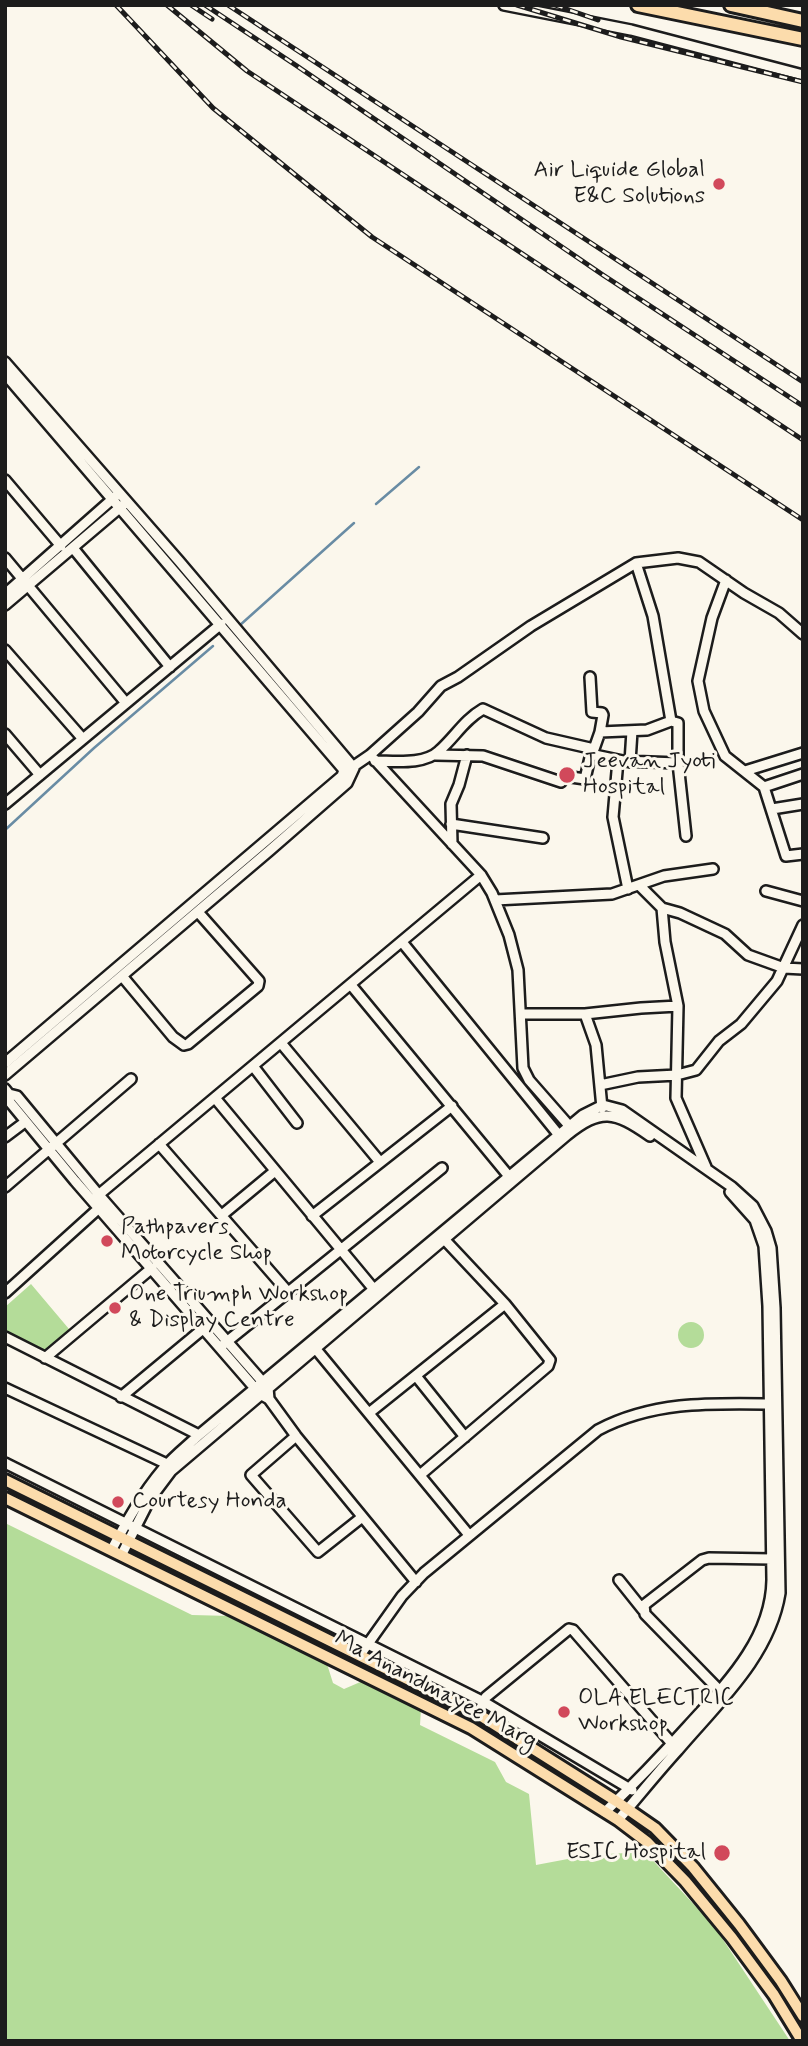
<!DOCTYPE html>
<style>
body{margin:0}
#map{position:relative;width:808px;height:2046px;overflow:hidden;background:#fbf7ec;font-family:Mynerve,sans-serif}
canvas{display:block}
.frame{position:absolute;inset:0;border:7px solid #1c1c1c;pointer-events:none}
</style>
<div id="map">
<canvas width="808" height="2046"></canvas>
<div class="frame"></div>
</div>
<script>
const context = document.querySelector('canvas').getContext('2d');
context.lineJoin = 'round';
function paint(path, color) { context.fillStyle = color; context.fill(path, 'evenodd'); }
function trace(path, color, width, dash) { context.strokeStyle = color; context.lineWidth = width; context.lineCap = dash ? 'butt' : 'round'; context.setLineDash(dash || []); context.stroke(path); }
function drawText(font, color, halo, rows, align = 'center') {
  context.font = font + ' Mynerve,sans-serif'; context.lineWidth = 6; context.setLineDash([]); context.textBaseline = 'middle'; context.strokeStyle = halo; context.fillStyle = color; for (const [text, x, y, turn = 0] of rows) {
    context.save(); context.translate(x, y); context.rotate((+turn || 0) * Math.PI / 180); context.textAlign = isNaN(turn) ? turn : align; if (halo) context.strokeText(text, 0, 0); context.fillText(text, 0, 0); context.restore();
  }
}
paint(new Path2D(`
 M31,1284L69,1329L47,1352L5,1330V1307Z
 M678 1335a13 13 0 1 1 26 0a13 13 0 1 1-26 0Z
 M5,1523L192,1615L230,1616L327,1664L333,1683L344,1689L365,1680L421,1709L420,1725L495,1762L506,1782L529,1794L536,1865L589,1855L645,1852L714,1926L790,2041H5Z`), '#b4dc99');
trace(new Path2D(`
 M376,504L419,467
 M239,626L354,523
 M5,830L94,748L213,646`), '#698ca4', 2.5);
const minor = new Path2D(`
 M504,5L631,30L803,75
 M5,362L179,561L354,768L347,783L269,851L5,1075
 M5,374L344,770L342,776L5,1063
 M5,480L61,546
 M73,548L170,667
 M5,558L126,703
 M726,580L712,618L698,681L704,711L725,756L764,787L786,856L803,854
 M5,594L117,495
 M5,605L123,505
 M5,650L83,739
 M590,677L592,712L602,713L603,715L600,732
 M671,721L678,723V763L686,836
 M5,734L40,775
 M590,754L623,761L678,763
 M435,755L483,756L561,782L564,776L585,779L592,749
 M374,759L481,875L492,893L509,935L518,970L523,1068L529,1080L572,1129
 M618,760L613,817L628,889
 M375,761C395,761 424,765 439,751C455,737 464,720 483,709L546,738L594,749L600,732L647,730L671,721L653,616L636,563
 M630,762L632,731
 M351,768L370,755L418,712L441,686L458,677L531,626L636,563L678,558L699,562L744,593L779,613L803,634
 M745,771L803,753
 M764,787L803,774
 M5,804L221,624
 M772,809L803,804
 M451,824L543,838
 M452,844L451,804L459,785L467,755
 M639,885L662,908L680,913L725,934L748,955L784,968L803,969
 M766,891L803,901
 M495,900L612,894L664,876L713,869
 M662,908L665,942L678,1006L676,1098L706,1167
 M402,942L558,1134
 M122,976L173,1037L184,1045L188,1044L258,986L259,981L198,912
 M351,985L512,1180
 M521,1014H585L641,1008L678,1006
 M585,1014L596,1045L602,1108
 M281,1043L380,1162
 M253,1066L297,1123
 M600,1085L638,1077L677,1075L696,1070L719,1041L741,1024L777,981L803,925
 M5,1089L9,1094V1101L75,1181L253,1386L260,1394L269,1399L268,1388L99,1195L17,1096L9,1094
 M215,1098L377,1293
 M5,1137L25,1122
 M159,1144L288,1292
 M5,1187L131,1079
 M96,1197L481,875
 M222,1215L275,1171
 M312,1216L452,1106
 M5,1293L98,1209
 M5,1337L199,1435
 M224,1344L442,1168
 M315,1348L469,1535
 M45,1358L152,1268
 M416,1376L465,1437
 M5,1388L167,1464
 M121,1397L204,1328
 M269,1399L296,1436L416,1582
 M369,1413L505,1304
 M296,1436L251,1475L318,1552L361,1518
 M5,1463L484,1702L632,1790
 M420,1475L548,1366L550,1360L505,1304L444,1239
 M112,1549C127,1521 142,1494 163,1469C173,1457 187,1446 199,1435L583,1115L603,1105L622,1110L732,1187L753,1206L766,1231L771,1248L775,1308L780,1593C770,1656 718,1703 678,1750C657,1773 638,1797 618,1820
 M122,1554L150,1499L171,1471L567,1135C601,1108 614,1111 650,1136
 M619,1580L643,1610
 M360,1655L402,1596L424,1573L598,1430C653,1401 711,1403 771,1404
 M722,1693L645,1614L644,1605L702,1560L709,1558L772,1559
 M478,1714L486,1697L569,1629L573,1630L675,1747
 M605,1812C634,1784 661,1756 688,1726C725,1685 771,1640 772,1580L768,1306L764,1246L755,1220L730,1192`);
const major = new Path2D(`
 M5,1480L478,1714L616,1801L655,1828L693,1867L739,1924L781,1981L803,2016
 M5,1498L471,1728L618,1820L647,1842L685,1881L732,1938L774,1995L802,2041`);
const highway = new Path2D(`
 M638,5L803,39
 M731,5L803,21`);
trace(minor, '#1c1c1c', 14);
trace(major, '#1c1c1c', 16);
trace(highway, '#1c1c1c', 18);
trace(minor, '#fbf7ec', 9);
trace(major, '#fcdcac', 10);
trace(highway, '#fcdcac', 12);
const rail = new Path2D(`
 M116,5L213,108L372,237L803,520
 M167,5L247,71L803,440
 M191,5L212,19
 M205,5L297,66L603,275L803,406
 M228,5L803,382
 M517,5L621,37L803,82
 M555,5L598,20`);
trace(rail, '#1c1c1c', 5);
trace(rail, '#fbf7ec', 2.5, [8]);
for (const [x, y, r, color] of [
 [719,184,7,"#d1495b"],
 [567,775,9,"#d1495b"],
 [107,1241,7,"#d1495b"],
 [115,1308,7,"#d1495b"],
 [118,1502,7,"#d1495b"],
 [564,1712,7,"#d1495b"],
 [722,1853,9,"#d1495b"]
]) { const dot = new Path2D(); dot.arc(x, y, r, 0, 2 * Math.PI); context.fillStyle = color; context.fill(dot); trace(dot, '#fbf7ec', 2.5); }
drawText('23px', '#1c1c1c', '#fbf7ec', [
 ["Air Liquide Global",705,171,"right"],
 ["E&C Solutions",705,197,"right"],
 ["Jeevan Jyoti",583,762],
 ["Hospital",583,788],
 ["Pathpavers",121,1228],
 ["Motorcycle Shop",121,1254],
 ["One Triumph Workshop",129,1295],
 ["& Display Centre",129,1321],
 ["Courtesy Honda",132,1502],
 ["OLA ELECTRIC",578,1699],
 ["Workshop",578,1725],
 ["ESIC Hospital",706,1853,"right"]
], 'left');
drawText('23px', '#1c1c1c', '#fbf7ec', [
 ["Ma Anandmayee Marg",435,1691,28]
]);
</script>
